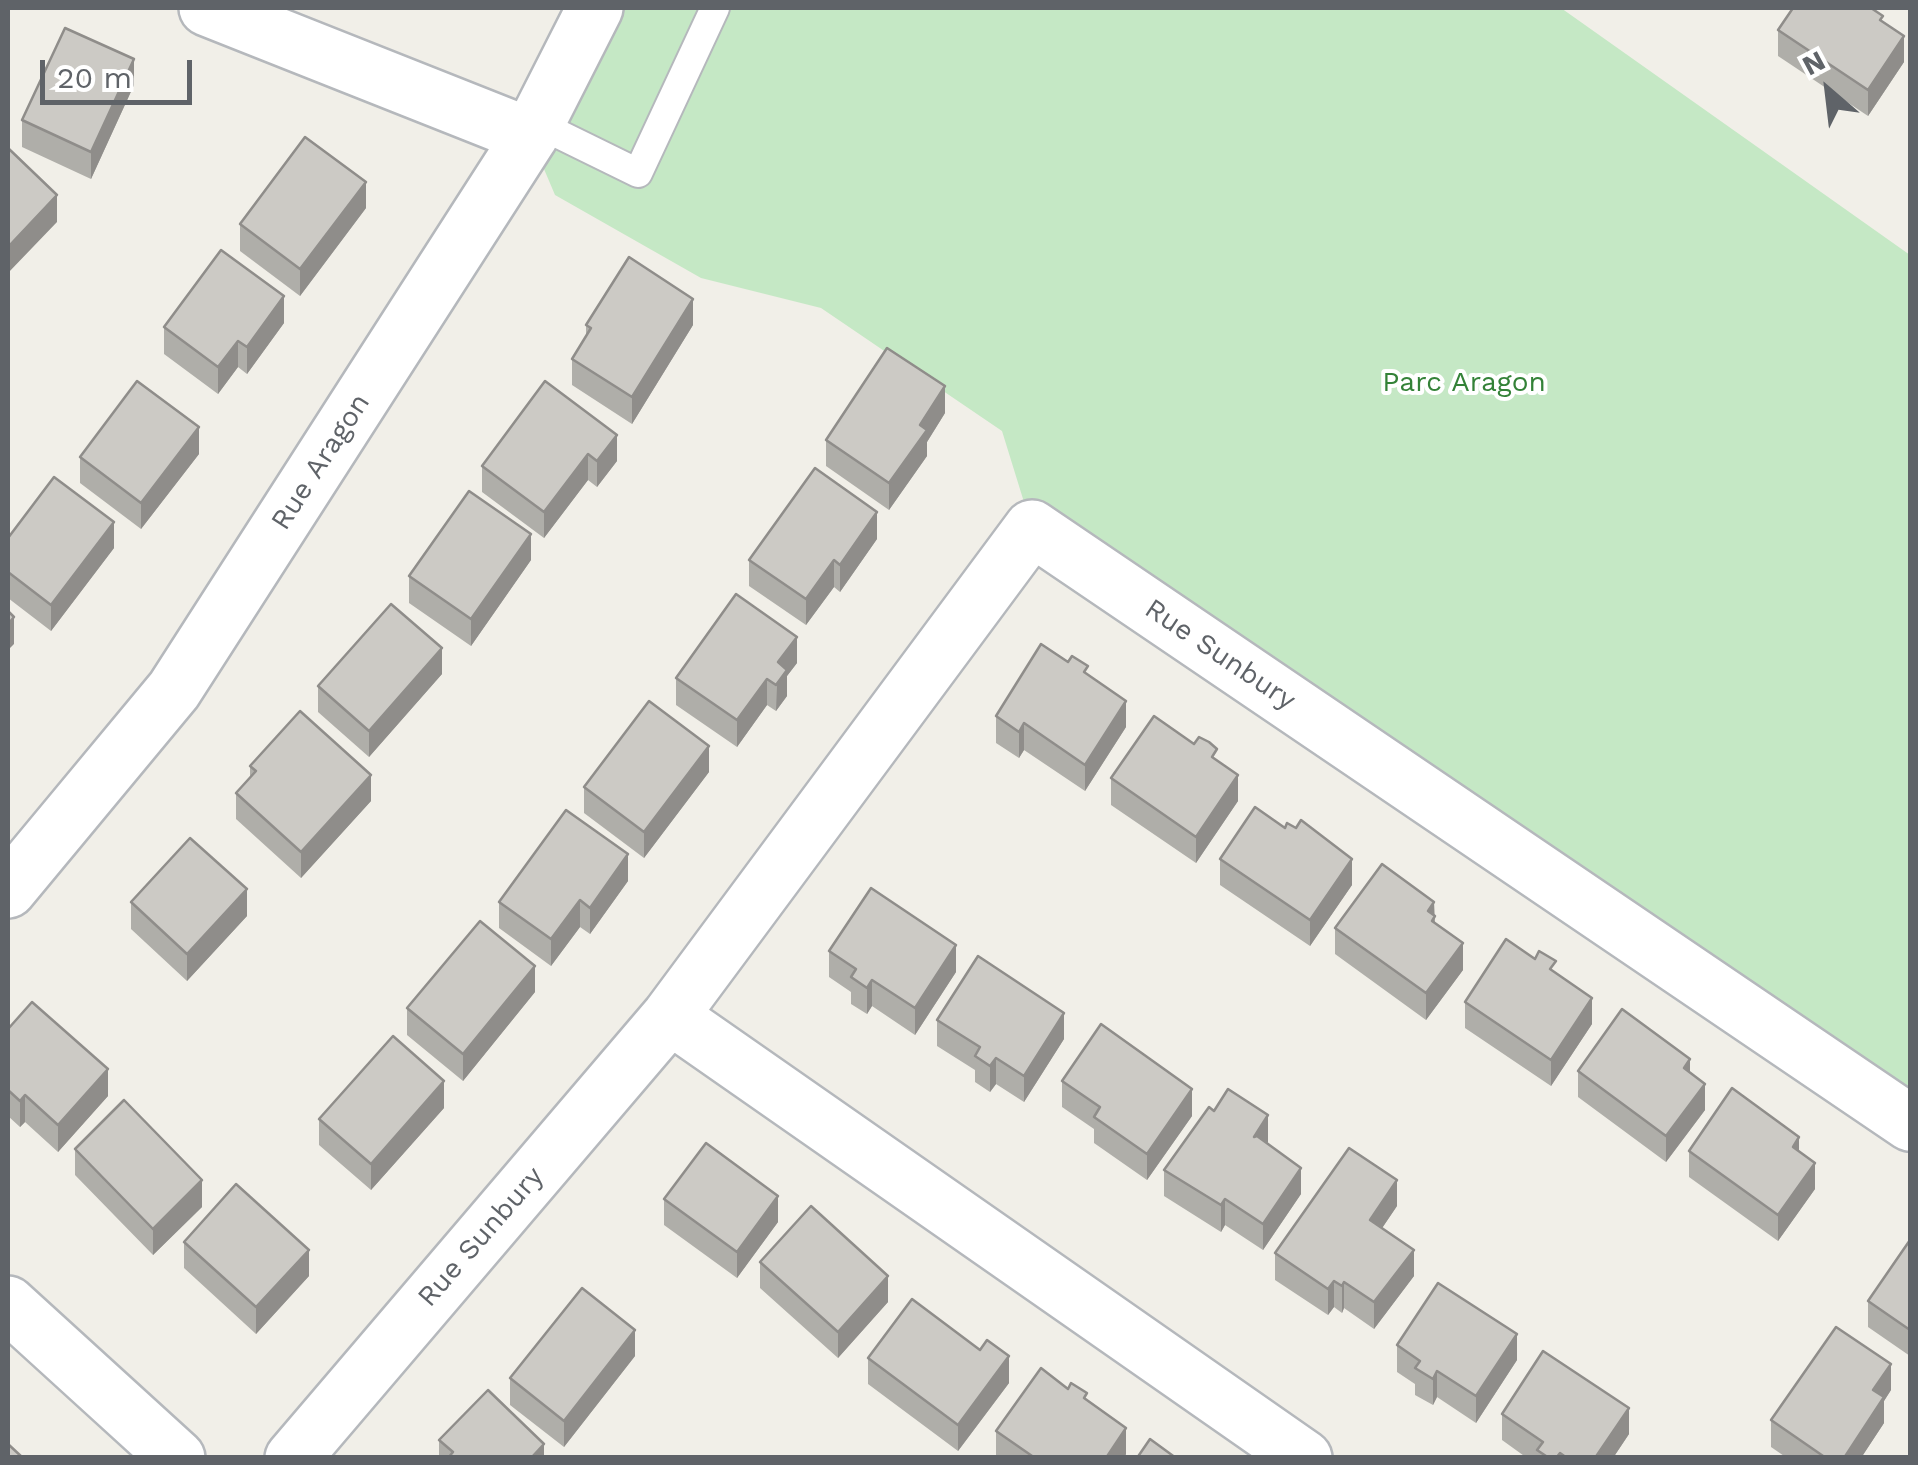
<!DOCTYPE html>
<style>
body{margin:0}
#map{position:relative;width:1918px;height:1465px;overflow:hidden;background:#f1efe8;font-family:"Work Sans",sans-serif}
canvas{display:block}
.frame{position:absolute;inset:0;border:10px solid #5f6368;pointer-events:none}
.north{position:absolute;left:1778px;top:40px;width:100px;height:100px;-webkit-text-stroke:8px #fff;paint-order:stroke;rotate:332deg;font-size:28px;font-weight:700;line-height:40px;text-align:center;color:#5f6368}
.north::after{content:'';display:block;margin:auto;width:35px;height:45px;background:#5f6368;clip-path:polygon(50% 0,100% 100%,50% 72%,0 100%)}
.scale{position:absolute;left:40px;top:60px;width:152px;height:45px;box-sizing:border-box;border:5px solid #5f6368;border-top:0;padding-left:12px;font-size:30px;line-height:35px;white-space:nowrap;color:#5f6368;-webkit-text-stroke:8px #fff;paint-order:stroke}
</style>
<div id="map">
<canvas width="1918" height="1465"></canvas>
<div class="frame"></div>
<div class="north">N</div>
<div class="scale">20 m</div>
</div>
<script>
const context = document.querySelector('canvas').getContext('2d');
context.lineJoin = 'round';
function paint(path, color) { context.fillStyle = color; context.fill(path, 'evenodd'); }
function trace(path, color, width, dash) { context.strokeStyle = color; context.lineWidth = width; context.lineCap = dash ? 'butt' : 'round'; context.setLineDash(dash || []); context.stroke(path); }
function drawText(font, color, halo, rows, align = 'center') {
  context.font = font + ' "Work Sans",sans-serif'; context.lineWidth = 8; context.setLineDash([]); context.textBaseline = 'middle'; context.strokeStyle = halo; context.fillStyle = color; for (const [text, x, y, turn = 0] of rows) {
    context.save(); context.translate(x, y); context.rotate((+turn || 0) * Math.PI / 180); context.textAlign = isNaN(turn) ? turn : align; if (halo) context.strokeText(text, 0, 0); context.fillText(text, 0, 0); context.restore();
  }
}
paint(new Path2D(`
 M595,8H1561L1910,255V1123L1032,528L1002,431L821,308L701,278L555,195L530,136Z`), '#c5e8c5');
const lane = new Path2D(`
 M536,123L638,173L715,8`);
const street = new Path2D(`
 M207,8L530,136
 M8,890L174,690L530,136L595,8
 M670,1016L1304,1458
 M8,1304L177,1458
 M293,1458L670,1016L1032,528L1910,1123`);
trace(lane, '#b5b8bc', 32);
trace(street, '#b5b8bc', 60);
trace(lane, '#fff', 28);
trace(street, '#fff', 55);
paint(new Path2D(`
 M1883,22L1904,62L1868,116L1778,56V30Z
 M134,85L91,179L22,147V120Z
 M366,208L300,296L240,251V224Z
 M284,323L247,374L238,367L218,394L164,354V327Z
 M586,325H693L632,424L572,385V359L586,337Z
 M545,381L617,461L597,487L588,480L544,538L482,492V466Z
 M945,413L927,442V456L889,510L826,466V440Z
 M199,454L141,529L80,483V457Z
 M8,538L114,548L51,631L8,598Z
 M877,539L840,592L834,587L806,625L749,586V560Z
 M531,560L471,646L409,603V576Z
 M797,663L787,676V696L776,711L767,705L737,747L676,705V678Z
 M442,674L369,757L318,712V686Z
 M1088,676L1126,727L1085,791L1024,750L1019,758L996,743V716Z
 M1217,760L1238,801L1196,863L1111,805V778Z
 M250,766L371,801L301,878L236,819V793L250,777Z
 M709,772L644,858L584,813V787Z
 M1220,859L1352,885L1310,946L1220,885Z
 M628,881L590,934L580,927L551,966L499,928V902Z
 M131,902L247,916L187,981L131,929Z
 M1434,902L1435,923L1463,970L1426,1020L1335,954V928Z
 M829,951L956,972L915,1035L872,1006L867,1014L851,1004V992L829,977Z
 M1556,973L1592,1024L1551,1086L1465,1028V1002Z
 M535,992L463,1081L407,1035V1008Z
 M937,1020L1064,1039L1024,1102L996,1084L990,1092L975,1082V1070L937,1046Z
 M8,1029L108,1096L58,1152L25,1122L20,1127L8,1116Z
 M1578,1071L1690,1073L1705,1110L1666,1162L1578,1097Z
 M1062,1081L1192,1116L1147,1180L1094,1143V1129L1062,1107Z
 M444,1108L371,1190L319,1145V1119Z
 M1268,1142L1267,1143L1301,1194L1263,1250L1225,1225L1221,1232L1164,1196V1170Z
 M75,1149L202,1207L153,1255L75,1175Z
 M1689,1151H1799L1815,1189L1778,1241L1689,1177Z
 M664,1199L778,1222L737,1278L664,1225Z
 M1397,1206L1382,1228L1414,1276L1374,1329L1344,1308L1342,1313L1334,1307L1328,1315L1275,1280V1253Z
 M1910,1240V1356L1868,1327V1301Z
 M184,1242L309,1276L256,1334L184,1268Z
 M760,1262L888,1302L838,1358L760,1288Z
 M1397,1345L1517,1360L1476,1423L1437,1397L1433,1405L1415,1395V1384L1397,1372Z
 M635,1356L564,1447L510,1405V1378Z
 M868,1358L1009,1383L958,1451L868,1384Z
 M1068,1389L1087,1401L1126,1454L1124,1458L996,1457V1431Z
 M1891,1390L1884,1401V1423L1861,1458H1787L1771,1447V1420Z
 M1502,1414L1629,1434L1613,1458H1527L1502,1440Z
 M439,1440L544,1458H439Z`), '#afaea9');
paint(new Path2D(`
 M1904,36V62L1868,116V90Z
 M134,59V85L91,179V152Z
 M366,182V208L300,296V269Z
 M57,195V222L8,273V247Z
 M284,296V323L247,374V347Z
 M693,299V325L632,424V397Z
 M238,341V367L218,394V367Z
 M945,386V413L927,442V456L889,510V483L920,425Z
 M199,427V454L141,529V503Z
 M617,435V461L597,487V461Z
 M588,454V480L544,538V512Z
 M877,512V539L840,592V565Z
 M114,522V548L51,631V605Z
 M531,534V560L471,646V619Z
 M834,560V587L806,625V599Z
 M14,617V644L8,650V624Z
 M797,637V663L787,676V696L776,711L778,662Z
 M442,648V674L369,757V731Z
 M767,679V705L737,747V720Z
 M1126,701V727L1085,791V765Z
 M1024,723V750L1019,758V732Z
 M709,746V772L644,858V832Z
 M371,775V801L301,878V852Z
 M1238,775V801L1196,863V837Z
 M628,854V881L590,934V908Z
 M1352,859V885L1310,946V920Z
 M247,889V916L187,981V954Z
 M580,900V927L551,966V939Z
 M1434,902L1435,942L1428,911Z
 M1463,943V970L1426,1020V993Z
 M956,945V972L915,1035V1008Z
 M535,966V992L463,1081V1054Z
 M872,980V1006L867,1014V988Z
 M1592,998V1024L1551,1086V1060Z
 M1064,1013V1039L1024,1102V1076Z
 M996,1058V1084L990,1092V1066Z
 M1690,1059V1085L1684,1068Z
 M108,1069V1096L58,1152V1125Z
 M444,1081V1108L371,1190V1164Z
 M1705,1084V1110L1666,1162V1136Z
 M1192,1089V1116L1147,1180V1154Z
 M25,1095V1122L20,1127V1101Z
 M1268,1115V1142L1254,1164V1137Z
 M1799,1137V1164L1793,1147Z
 M1815,1163V1189L1778,1241V1215Z
 M1301,1168V1194L1263,1250V1224Z
 M202,1180V1207L153,1255V1229Z
 M1397,1180V1206L1370,1246V1220Z
 M778,1196V1222L737,1278V1252Z
 M1225,1199V1225L1221,1232V1205Z
 M309,1250V1276L256,1334V1307Z
 M1414,1250V1276L1374,1329V1302Z
 M888,1276V1302L838,1358V1332Z
 M1334,1281V1307L1328,1315V1289Z
 M1344,1282V1308L1342,1313V1286Z
 M635,1330V1356L564,1447V1421Z
 M1517,1334V1360L1476,1423V1396Z
 M1009,1356V1383L958,1451V1425Z
 M1891,1364V1390L1884,1401V1423L1861,1458H1844L1873,1390Z
 M1437,1371V1397L1433,1405V1379Z
 M1629,1408V1434L1613,1458H1595Z
 M1126,1428V1454L1124,1458H1106Z
 M544,1444V1458H531Z`), '#8f8d8a');
const building = new Path2D(`
 M1793,8H1871L1883,16L1880,20L1904,36L1868,90L1778,30Z
 M65,28L134,59L91,152L22,120Z
 M305,137L366,182L300,269L240,224Z
 M8,148L57,195L8,247Z
 M221,250L284,296L247,347L238,341L218,367L164,327Z
 M629,257L693,299L632,397L572,359L591,328L586,325Z
 M887,348L945,386L920,425L927,430L889,483L826,440Z
 M137,381L199,427L141,503L80,457Z
 M545,381L617,435L597,461L588,454L544,512L482,466Z
 M815,468L877,512L840,565L834,560L806,599L749,560Z
 M54,477L114,522L51,605L8,572V538Z
 M469,491L531,534L471,619L409,576Z
 M736,594L797,637L778,662L787,670L776,685L767,679L737,720L676,678Z
 M391,604L442,648L369,731L318,686Z
 M8,611L14,617L8,624Z
 M1041,644L1068,662L1072,656L1088,666L1084,672L1126,701L1085,765L1024,723L1019,732L996,716Z
 M649,701L709,746L644,832L584,787Z
 M300,711L371,775L301,852L236,793L256,771L250,766Z
 M1154,716L1194,744L1199,737L1209,742L1217,749L1212,757L1238,775L1196,837L1111,778Z
 M1255,807L1285,828L1287,823L1296,828L1301,820L1352,859L1310,920L1220,859Z
 M566,810L628,854L590,908L580,900L551,939L499,902Z
 M190,838L247,889L187,954L131,902Z
 M1382,864L1434,902L1428,911L1435,916L1432,921L1463,943L1426,993L1335,928Z
 M871,888L956,945L915,1008L872,980L867,988L851,977L856,969L829,951Z
 M480,921L535,966L463,1054L407,1008Z
 M1506,939L1535,959L1539,951L1556,961L1550,969L1592,998L1551,1060L1465,1002Z
 M978,956L1064,1013L1024,1076L996,1058L990,1066L975,1056L980,1047L937,1020Z
 M32,1002L108,1069L58,1125L25,1095L20,1101L8,1090V1029Z
 M1622,1009L1690,1059L1684,1068L1705,1084L1666,1136L1578,1071Z
 M1101,1024L1192,1089L1147,1154L1094,1117L1100,1107L1062,1081Z
 M393,1036L444,1081L371,1164L319,1119Z
 M1732,1088L1799,1137L1793,1147L1815,1163L1778,1215L1689,1151Z
 M1228,1089L1268,1115L1254,1137L1257,1136L1301,1168L1263,1224L1225,1199L1221,1205L1164,1170L1209,1107L1214,1111Z
 M124,1100L202,1180L153,1229L75,1149Z
 M706,1143L778,1196L737,1252L664,1199Z
 M1349,1148L1397,1180L1370,1220L1414,1250L1374,1302L1344,1282L1342,1286L1334,1281L1328,1289L1275,1253Z
 M236,1184L309,1250L256,1307L184,1242Z
 M811,1206L888,1276L838,1332L760,1262Z
 M1910,1240V1330L1868,1301Z
 M1438,1283L1517,1334L1476,1396L1437,1371L1433,1379L1415,1368L1420,1361L1397,1345Z
 M582,1288L635,1330L564,1421L510,1378Z
 M912,1299L980,1350L987,1340L1009,1356L958,1425L868,1358Z
 M1836,1327L1891,1364L1873,1390L1884,1397L1844,1458H1826L1771,1420Z
 M1543,1351L1629,1408L1595,1458H1567L1560,1453L1556,1458H1549L1537,1450L1543,1442L1502,1414Z
 M1041,1368L1068,1389L1071,1383L1087,1393L1084,1398L1126,1428L1106,1458H1035L996,1431Z
 M488,1390L544,1444L531,1458H448L453,1452L439,1440Z
 M1150,1439L1176,1458H1137Z
 M8,1444L23,1458H8Z`);
paint(building, '#cccac5');
trace(building, '#8f8d8a', 2.5);
drawText('28px', '#348238', '#fff', [
 ["Parc Aragon",1464,383]
]);
drawText('28px', '#5f6368', '#fff', [
 ["Rue Aragon",321,462,-57],
 ["Rue Sunbury",1220,655,34],
 ["Rue Sunbury",481,1237,-49]
]);
</script>
